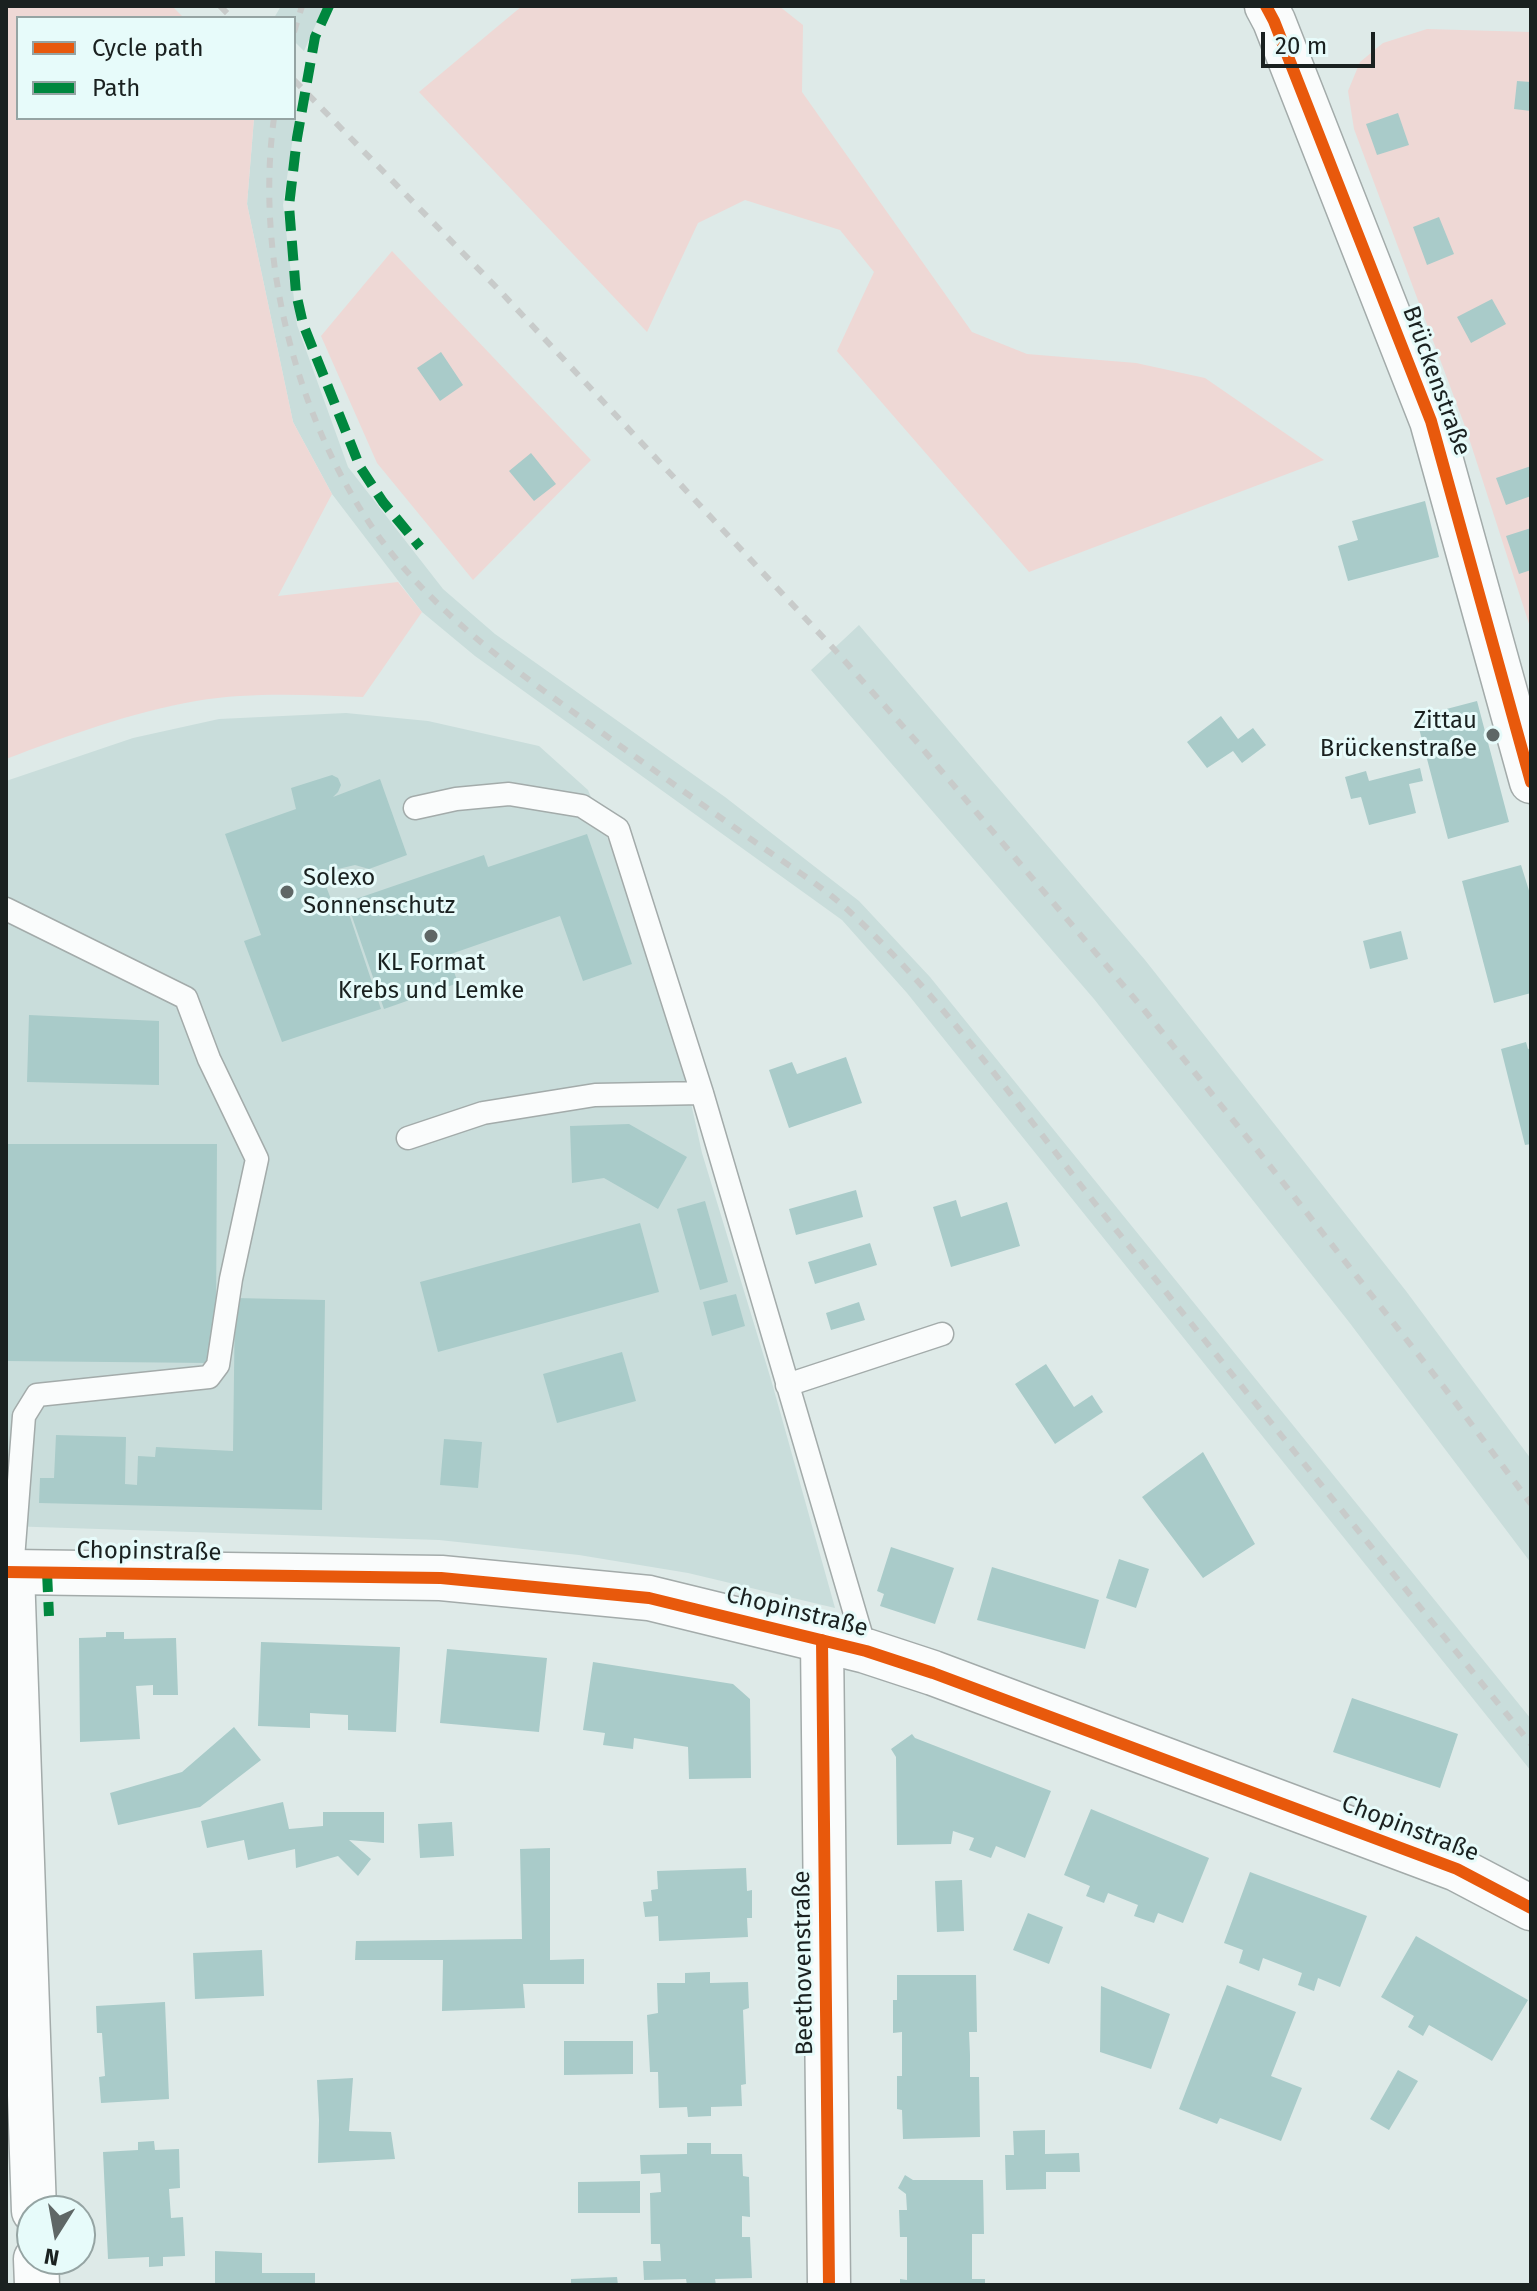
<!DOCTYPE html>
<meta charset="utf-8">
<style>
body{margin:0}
#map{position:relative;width:1537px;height:2291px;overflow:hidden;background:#deeae8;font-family:"Fira Sans",sans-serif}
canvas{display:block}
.frame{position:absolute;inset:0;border:8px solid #1a2120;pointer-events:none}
.legend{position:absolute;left:16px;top:16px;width:280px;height:104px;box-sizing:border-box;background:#e7fbfa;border:2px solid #95a4a3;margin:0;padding:10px 14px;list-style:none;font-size:24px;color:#1a2120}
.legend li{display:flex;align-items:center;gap:16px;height:40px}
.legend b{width:40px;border:2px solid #95a4a3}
.north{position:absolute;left:16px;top:2195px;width:80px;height:80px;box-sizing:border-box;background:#e7fbfa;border:2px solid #95a4a3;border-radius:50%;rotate:191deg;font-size:22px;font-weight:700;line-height:32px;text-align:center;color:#1a2120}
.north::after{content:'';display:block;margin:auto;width:28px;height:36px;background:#5f6766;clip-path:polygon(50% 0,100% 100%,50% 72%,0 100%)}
.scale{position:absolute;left:1261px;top:32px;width:114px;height:36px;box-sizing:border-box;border:4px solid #1a2120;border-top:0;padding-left:10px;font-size:24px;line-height:28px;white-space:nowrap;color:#1a2120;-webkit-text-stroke:6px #e7fbfa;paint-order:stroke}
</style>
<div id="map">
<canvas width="1537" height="2291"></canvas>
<div class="frame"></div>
<ul class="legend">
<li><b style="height:10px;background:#e8590c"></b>Cycle path</li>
<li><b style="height:10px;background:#00873e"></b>Path</li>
</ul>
<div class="north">N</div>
<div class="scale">20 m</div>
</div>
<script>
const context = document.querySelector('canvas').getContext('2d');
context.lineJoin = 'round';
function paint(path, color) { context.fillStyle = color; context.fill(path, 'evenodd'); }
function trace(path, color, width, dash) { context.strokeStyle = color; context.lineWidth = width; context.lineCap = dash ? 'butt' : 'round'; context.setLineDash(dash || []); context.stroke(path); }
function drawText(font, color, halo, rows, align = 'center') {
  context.font = font + ' "Fira Sans",sans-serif'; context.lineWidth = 6; context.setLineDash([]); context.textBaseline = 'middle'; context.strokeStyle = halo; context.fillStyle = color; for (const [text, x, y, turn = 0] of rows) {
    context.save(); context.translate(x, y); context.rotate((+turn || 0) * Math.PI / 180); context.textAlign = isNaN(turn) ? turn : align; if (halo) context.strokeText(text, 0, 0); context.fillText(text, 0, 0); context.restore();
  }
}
paint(new Path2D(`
 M281,6H324L304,51L294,41V18H274Z
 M294,114L296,116L283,205L297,325L348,467L443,589L495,634L725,797L859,901L930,977L1531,1719V1771L907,993L842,920L475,656L422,612L332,494L293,422L247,204L254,118H294Z
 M859,625L1145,960L1406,1291L1531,1459V1563L1349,1322L1094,999L811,670Z
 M346,713L428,721L539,746L588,790L621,871L680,1053L702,1153L772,1383L835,1608L688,1573L579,1555L439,1540L6,1526V781L133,738L219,719Z`), '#c9dddb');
paint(new Path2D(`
 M6,6H172L184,18H18V118H254L247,204L293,422L332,494L278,596L398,582L422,612L363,697C307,695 251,692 196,701C132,712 67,736 6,759Z
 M522,6H779L803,25L802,92L972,332L1027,354L1136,363L1205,378L1324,460L1029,572L837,351L874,272L840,230L745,200L698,223L647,332L419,92Z
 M1427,29L1531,32V630L1466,429L1354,129L1348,91L1360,62L1383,43Z
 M392,251L591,460L473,580L377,463L321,336Z`), '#eed8d5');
paint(new Path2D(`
 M1517,81L1531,82V111L1514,109Z
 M1398,113L1409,145L1377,155L1366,124Z
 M1439,217L1454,254L1427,265L1413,227Z
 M1492,299L1506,324L1471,343L1457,317Z
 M441,352L463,385L440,401L417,368Z
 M531,453L556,484L534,501L509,471Z
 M1531,466V496L1506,505L1496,478Z
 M1425,501L1439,557L1348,581L1338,546L1358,540L1352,521Z
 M1531,528V570L1519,574L1506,536Z
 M1477,701L1509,822L1448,839L1416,717Z
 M1221,716L1238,739L1253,728L1266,745L1242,763L1233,751L1207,768L1187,742Z
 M1420,768L1423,781L1409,784L1416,813L1369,825L1361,797L1351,799L1345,777L1366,771L1369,781Z
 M332,775L338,778L341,785L338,792L333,797L380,779L407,855L369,869L355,865L321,873L337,915L348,911L381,1009L282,1042L244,941L261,935L225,834L296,809L291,788Z
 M587,834L632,964L583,981L560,916L448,955L458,983L384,1009L347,902L484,855L488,867Z
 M1521,865L1531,897V993L1494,1003L1462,881Z
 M1401,931L1408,959L1370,969L1363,941Z
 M29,1015L159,1021V1085L27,1082Z
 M1526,1042L1528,1049L1531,1048V1144L1525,1145L1501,1049Z
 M846,1057L862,1103L789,1128L769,1070L792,1062L797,1074Z
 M629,1124L687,1157L658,1209L604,1178L572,1183L570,1126Z
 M6,1144H217L216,1322L212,1363L6,1361Z
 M856,1190L863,1217L796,1235L789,1209Z
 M956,1200L961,1217L1007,1202L1020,1246L951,1267L933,1207Z
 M705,1201L728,1282L700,1290L677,1209Z
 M640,1223L659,1292L438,1352L420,1282Z
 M870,1243L877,1265L815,1284L808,1262Z
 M736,1294L745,1326L712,1336L703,1302Z
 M235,1298L325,1300L322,1510L39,1503L40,1478H54L56,1435L126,1437L125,1484L137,1485L138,1456L155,1457L156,1447L233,1451Z
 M859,1302L865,1320L831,1330L826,1313Z
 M622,1352L636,1401L557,1423L543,1374Z
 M1046,1364L1074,1407L1092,1395L1103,1412L1055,1444L1015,1384Z
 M444,1439L482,1442L478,1488L440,1485Z
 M1203,1452L1255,1544L1203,1578L1142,1497Z
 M891,1547L954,1568L935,1624L880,1606L884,1594L877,1591Z
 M1119,1559L1149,1569L1136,1608L1106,1598Z
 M992,1567L1099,1600L1085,1649L977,1620Z
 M106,1632H124V1639L176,1638L178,1695H153V1685L136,1686L140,1739L80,1742L79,1638L106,1637Z
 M261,1642L400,1647L396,1732L348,1730V1715L327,1714L310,1713V1728L258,1726Z
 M447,1649L547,1658L539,1732L440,1723Z
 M593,1662L733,1684L750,1699L751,1778L689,1779L688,1747L634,1738L633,1749L603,1745L605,1733L583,1730Z
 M1352,1698L1458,1734L1440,1788L1333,1752Z
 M234,1727L261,1760L200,1807L118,1825L110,1793L182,1772Z
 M912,1734L915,1738L1051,1791L1025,1858L996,1846L991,1858L969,1850L974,1838L953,1831L951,1844L897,1845L896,1757L891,1749Z
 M283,1802L289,1829L323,1826V1812H384V1843L349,1840L371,1859L358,1876L338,1856L296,1868L295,1849L248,1860L244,1840L207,1848L201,1821Z
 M1091,1809L1209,1858L1183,1923L1158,1913L1154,1923L1134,1916L1138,1905L1108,1893L1104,1903L1086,1896L1090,1886L1064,1875Z
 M452,1822L454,1856L420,1858L418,1824Z
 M550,1848V1960L584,1959V1984H523L525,2008L442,2011L443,1960H355L356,1941L522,1939L520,1849Z
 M746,1868L747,1891L752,1890V1918H747L748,1937L659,1941L658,1916L645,1917L643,1902L652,1901L651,1890L658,1889L657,1871Z
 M1250,1872L1367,1916L1340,1987L1318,1978L1314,1991L1298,1985L1302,1973L1263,1958L1259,1971L1239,1963L1243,1950L1224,1943Z
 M962,1880L964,1931L937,1932L935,1881Z
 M1028,1913L1063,1927L1049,1964L1013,1950Z
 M1416,1936L1528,2000L1492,2061L1429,2025L1423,2036L1408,2027L1414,2016L1381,1997Z
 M262,1950L264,1996L195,1999L193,1953Z
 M710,1972V1983L748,1982L749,2008L743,2010L746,2084L741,2085L742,2106L711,2107V2116L688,2117L687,2107L659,2108L658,2072H650L647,2015L658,2013L657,1983H685V1973Z
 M897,1975H976L977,2032H969L970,2055V2077H979L980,2137L903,2139L902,2110L897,2109V2076H902V2032L893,2033V2000H897Z
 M1227,1985L1296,2012L1271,2076L1302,2088L1281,2141L1220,2118L1217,2124L1179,2109Z
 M1101,1986L1170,2014L1151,2069L1100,2052Z
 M165,2002L169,2099L101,2103L99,2077L105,2076L102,2033H97L96,2006Z
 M564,2041H633V2074L564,2075Z
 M1398,2070L1418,2081L1389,2130L1370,2119Z
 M353,2078L349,2131L391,2132L395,2159L318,2163L319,2120L317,2080Z
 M1045,2130V2154L1079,2153L1080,2172H1046V2189L1006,2190L1005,2155H1014L1013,2131Z
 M154,2141L155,2150L179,2149L180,2188L169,2189L171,2218L183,2217L185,2256L163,2257V2266L149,2267V2257L108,2259L103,2152L138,2150V2142Z
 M687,2143H711V2154H742L743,2176L749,2177L750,2217L742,2216V2237H750L752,2278L715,2279L716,2285H687L686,2279L644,2280L643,2261H661L660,2244H651L650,2193L661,2192L660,2173L641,2174L640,2155L687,2154Z
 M905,2175L913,2180H983L984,2234H972V2279H985V2285H900V2279L907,2280V2237H900L899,2210H907L906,2194L898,2188Z
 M640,2181V2213H578V2182Z
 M215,2251L262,2253V2273H315V2285H215Z
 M617,2277L618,2285H571V2279Z`), '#a9cbc9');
const service = new Path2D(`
 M415,808L456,799L509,794L582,806L618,829L702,1093L866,1651
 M6,909L186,998L209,1059L257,1159L231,1279L218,1365L209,1377L37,1395L24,1416L12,1572
 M408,1138L483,1113L595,1095L702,1093
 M787,1385L942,1334`);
const minor = new Path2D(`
 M1266,6L1274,21L1431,421L1531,782
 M822,1640L829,2285`);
const tertiary = new Path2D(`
 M12,1572L441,1578L649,1598L866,1651L933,1673L1457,1869L1531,1908`);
const secondary = new Path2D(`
 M6,1572H12L34,2211
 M36,2259L37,2285`);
trace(service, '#a3abaa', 25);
trace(minor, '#a3abaa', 45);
trace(tertiary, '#a3abaa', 47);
trace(secondary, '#a3abaa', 47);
trace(service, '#fafcfc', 22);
trace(minor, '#fafcfc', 42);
trace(tertiary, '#fafcfc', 44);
trace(secondary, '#fafcfc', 44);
trace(new Path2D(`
 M220,6L232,18
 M294,32L302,6
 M294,80L499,290L834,649L916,741L1145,1011L1270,1166L1443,1386L1531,1504
 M274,118C255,254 294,410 370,524C426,607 510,667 590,724C645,764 700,803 755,842C786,864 821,885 849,911C948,1003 1025,1116 1109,1221C1249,1396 1390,1570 1531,1744`), '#c8cbca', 6, [10, 10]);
trace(new Path2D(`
 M329,6L315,37L297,138L289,206L296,293L303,324L360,467L383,502L420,547
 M47,1572L49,1616`), '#00873e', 10, [20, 10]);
trace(new Path2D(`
 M1266,6L1274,21L1431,421L1531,782
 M6,1572L441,1578L649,1598L866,1651L933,1673L1457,1869L1531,1908
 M822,1640L829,2285`), '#e8590c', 12);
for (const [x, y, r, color] of [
 [1493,735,8,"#5f6766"],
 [287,892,8,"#5f6766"],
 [431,936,8,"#5f6766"]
]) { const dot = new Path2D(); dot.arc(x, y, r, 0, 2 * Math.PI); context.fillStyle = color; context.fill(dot); trace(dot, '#e7fbfa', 3); }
drawText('24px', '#1a2120', '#e7fbfa', [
 ["Brückenstraße",1436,381,70],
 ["Chopinstraße",149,1552,1],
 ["Chopinstraße",797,1612,14],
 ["Chopinstraße",1410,1829,21],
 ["Beethovenstraße",804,1963,-91]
]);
drawText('24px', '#1a2120', '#e7fbfa', [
 ["Zittau",1477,721],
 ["Brückenstraße",1477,749],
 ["Solexo",303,878,"left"],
 ["Sonnenschutz",303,906,"left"],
 ["KL Format",431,963,"center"],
 ["Krebs und Lemke",431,991,"center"]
], 'right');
</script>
